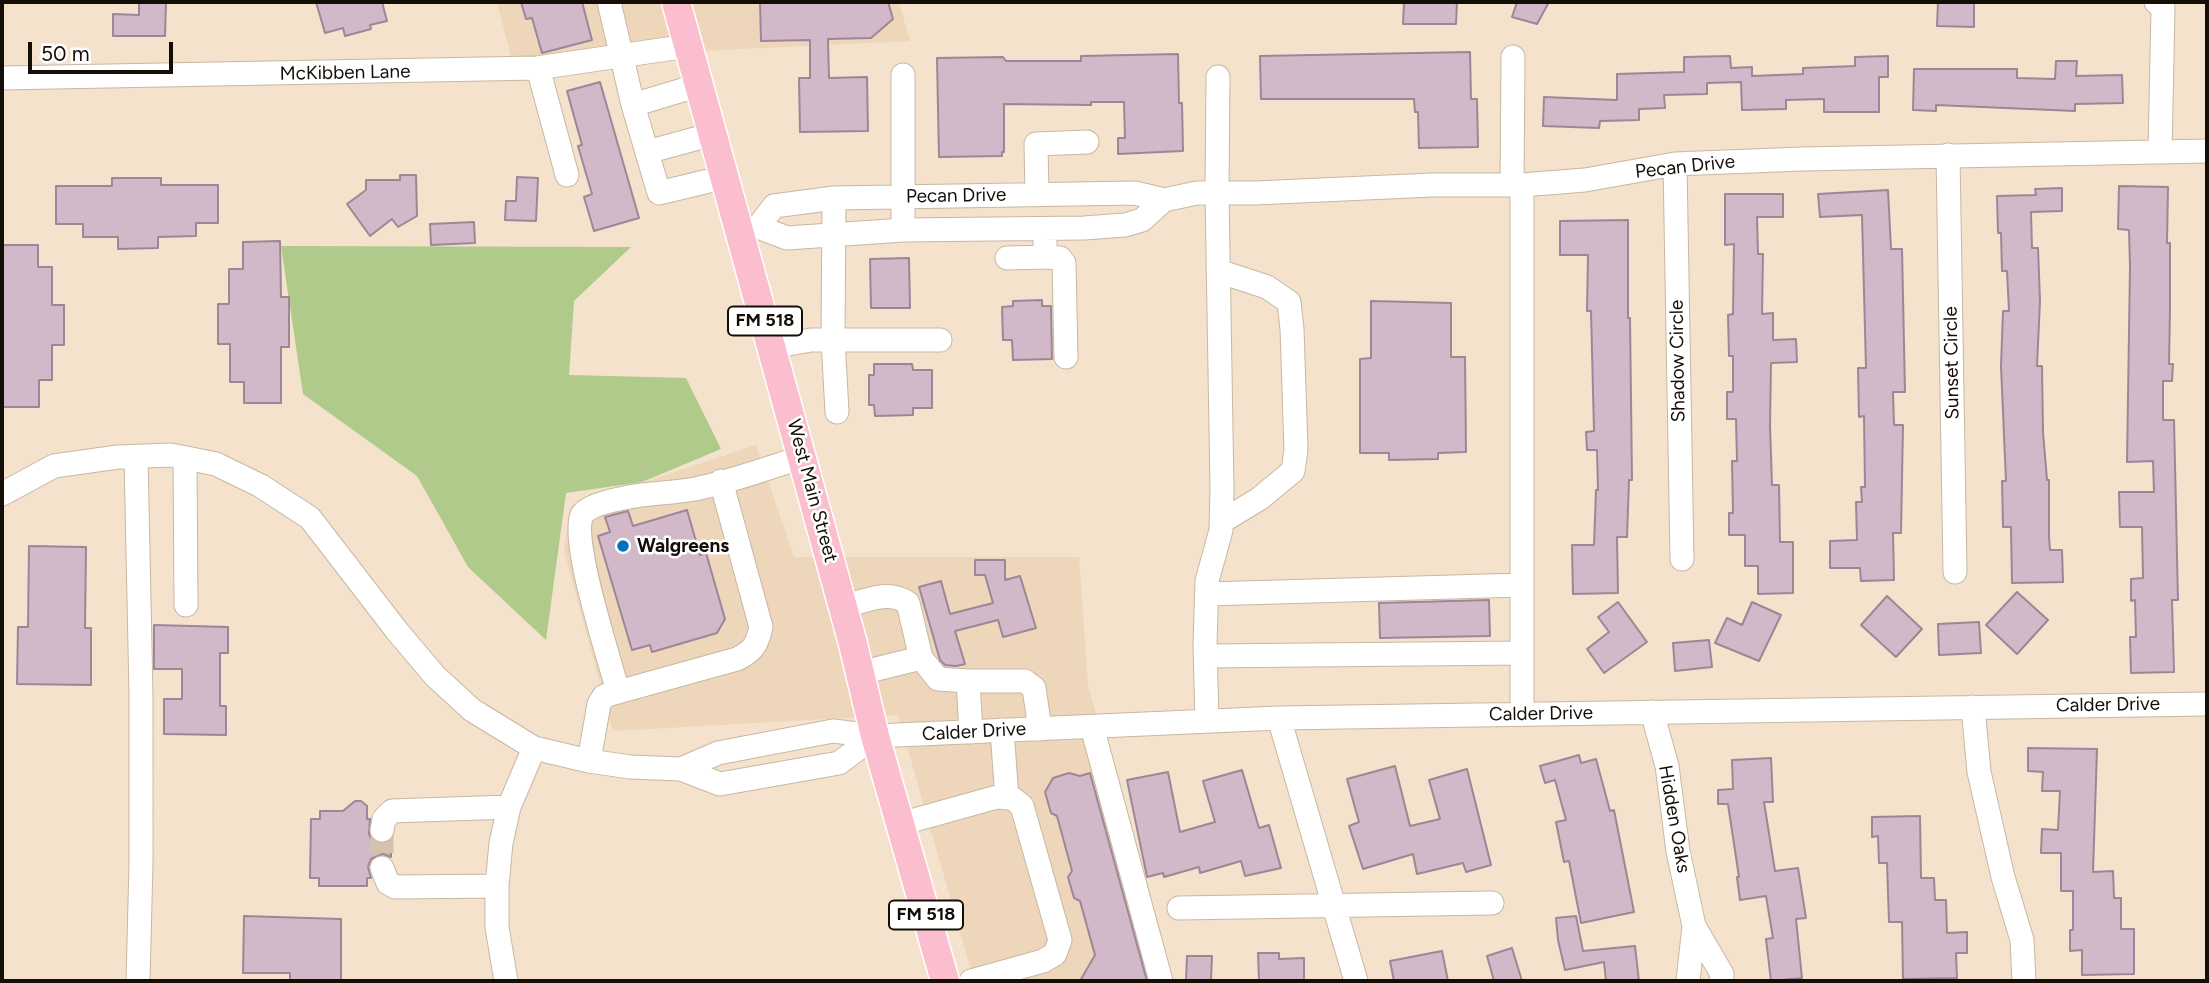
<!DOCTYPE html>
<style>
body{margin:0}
#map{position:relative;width:2209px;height:983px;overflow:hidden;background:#f4e2cc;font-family:Figtree,sans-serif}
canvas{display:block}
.frame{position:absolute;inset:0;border:4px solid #140e07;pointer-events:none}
.scale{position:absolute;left:28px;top:42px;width:145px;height:32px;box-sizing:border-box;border:4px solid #140e07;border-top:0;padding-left:9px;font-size:21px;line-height:24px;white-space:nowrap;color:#140e07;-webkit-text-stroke:5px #fff;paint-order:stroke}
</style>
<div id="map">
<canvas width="2209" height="983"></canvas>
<div class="frame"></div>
<div class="scale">50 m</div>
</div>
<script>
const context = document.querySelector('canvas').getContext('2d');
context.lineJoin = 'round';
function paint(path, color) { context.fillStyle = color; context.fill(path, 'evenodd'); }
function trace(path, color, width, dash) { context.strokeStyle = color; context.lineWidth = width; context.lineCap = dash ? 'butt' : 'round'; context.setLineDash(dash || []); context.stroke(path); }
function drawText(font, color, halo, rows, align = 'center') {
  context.font = font + ' Figtree,sans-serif'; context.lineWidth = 5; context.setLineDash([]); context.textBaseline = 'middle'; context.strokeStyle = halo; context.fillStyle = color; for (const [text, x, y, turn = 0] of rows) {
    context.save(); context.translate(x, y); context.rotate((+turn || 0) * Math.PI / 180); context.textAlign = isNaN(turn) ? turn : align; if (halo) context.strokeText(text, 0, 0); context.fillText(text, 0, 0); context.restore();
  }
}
paint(new Path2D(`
 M497,2H899L910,41L512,60Z
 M756,445L794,557H1079L1088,685L1169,981H974L898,715L613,731L564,551L570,507Z`), '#edd6ba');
paint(new Path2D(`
 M281,246L631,247L574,301L569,375L686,378L721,449L642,482L566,493L546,640L468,567L417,476L303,394Z`), '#afca8a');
const building = new Path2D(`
 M139,2H166L165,36H113V14L139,15Z
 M316,2H382L387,21L370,25L371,29L345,36L343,28L325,33Z
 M521,2H582L592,40L542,53L532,18L526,19Z
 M760,2H888L893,19L871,38L828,39L829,78L867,77L868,131L800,132L799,78H810V40L761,41Z
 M1404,2H1457L1456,24H1403Z
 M1517,2H1549L1537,24L1512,17Z
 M1938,2H1974V27L1937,26Z
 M1470,52L1471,99H1477L1478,147L1419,148L1418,112H1415L1414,99H1261L1260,56Z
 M1178,54L1179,103H1182L1183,151L1118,154V138H1125L1124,102H1091V105L1004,104V152H1002V156L939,157L937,58L1003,57L1006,61H1081V56Z
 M1730,56L1731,68L1752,67V76L1803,74V68L1855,66V57L1888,56V77H1879V112H1824V99L1786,100V109L1742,110L1741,82L1707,83V94L1664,95L1665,108L1639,109V120L1600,121L1599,128L1543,126L1544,97L1617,100V74L1684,72V57Z
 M2056,61H2077L2076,76L2122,75L2123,103L2075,104V111L1936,105V111L1913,110L1914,69H2017V78L2055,79Z
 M600,82L639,218L594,231L584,197L592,194L578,146L582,145L567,91Z
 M400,175H416L417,216L398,227L392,219L370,236L347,204L366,190V180H400Z
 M517,177L538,178L536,221L505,220L506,201H516Z
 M112,178H161V185H218V223H196V236L158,237V248L118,249V237H83V224H56V186H112Z
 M2119,186L2168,187L2167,243H2170V310L2169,364H2173L2172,381H2163V420H2174L2178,600H2172L2174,672L2131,673L2130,637H2136L2135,600L2131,601V579L2143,578L2142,527H2120L2119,492H2154L2153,461L2127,462L2130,267L2129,230L2118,229Z
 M2062,188V211L2031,212L2032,248H2038L2040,301L2037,366H2042L2043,432L2047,480H2049V537L2050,550H2062L2063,582L2012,583L2011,527H2003L2002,481H2006L2001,366L2003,311H2009L2007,271H2002L2001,233H1998L1997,196L2036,195L2035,189Z
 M1888,190L1891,249H1902L1905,392H1893L1894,425H1903L1901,533H1893L1894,580L1861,581L1860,568H1830V541L1857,540L1856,502H1862L1861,487H1865L1864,416L1859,417L1858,368H1866L1862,215L1820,217L1818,194Z
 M1725,194H1783V217H1757L1758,254H1763L1762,314L1773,313V340L1796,339L1797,362L1771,363L1770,426L1772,485H1779L1780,542H1793V593L1758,594V566H1745V535H1729V513H1733L1732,461H1737L1736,419H1727V392H1733V356H1729L1728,315L1733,314L1734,244L1725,245Z
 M1628,220V318H1630L1632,480H1629L1627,537H1617L1618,593L1573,594L1572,545H1594L1596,490H1598L1597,450H1587L1586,432L1594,431L1591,311H1587L1588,255H1560V221Z
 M474,222L475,243L431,245L430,224Z
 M280,241L281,297H289V347H281V403H244V382H230V344H218V304H229V269H243V242Z
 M2,245H38V267H52V305H64V345H52V380H39V407H2Z
 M909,258L910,308H871L870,259Z
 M1042,300V306H1051L1052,359L1013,360L1012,340H1003L1002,307L1013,306V301Z
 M1371,301L1451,303V357H1465L1466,452L1438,453V459L1389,460V453H1360V359L1371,358Z
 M874,364H912L913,370H932V408H913V415L875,416L874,405H869V375H874Z
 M687,510L700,555L706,553L725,619L717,633L652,652L650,645L632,650L598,536L610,532L605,517L628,511L633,526Z
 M29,546L86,547L85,628H91V685L17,684L18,627H28Z
 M975,560H1005V580L1020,576L1036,628L1003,637L998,620L955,631L965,664L956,666L945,665L940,660L919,587L941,581L950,614L993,603L985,575H975Z
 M2017,592L2048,620L2017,654L1986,625Z
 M1887,596L1922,629L1896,657L1861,625Z
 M1489,600L1490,636L1380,638L1379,603Z
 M1618,602L1647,642L1604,673L1587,649L1609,632L1598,617Z
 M1752,602L1781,615L1759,661L1715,643L1727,618L1742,625Z
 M1979,622L1981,653L1939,655L1938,624Z
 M154,625L228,627V653H220V706H226V735L164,734V699H182V669H154Z
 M1709,640L1712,667L1675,671L1673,643Z
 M2028,748L2097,749L2093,872L2113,871L2114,898H2121V929H2134V974L2082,975V950L2070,951V930H2073V891H2061V853H2041L2042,829L2058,830L2060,791H2042L2043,772L2028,771Z
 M1579,755L1581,763L1596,759L1610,811L1614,810L1634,912L1581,923L1569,861L1564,862L1556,822L1566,820L1555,780L1545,783L1540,766Z
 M1771,758L1773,802H1764L1775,871L1798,868L1806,918L1796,919L1802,978L1771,981L1766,939L1773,938L1766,896L1740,900L1737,877H1739L1728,804H1718V790L1733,789L1732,760Z
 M1395,766L1410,826L1440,819L1429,780L1467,769L1491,865L1466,872L1463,863L1417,874L1413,854L1363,869L1349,826L1359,822L1347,779Z
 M1242,770L1259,828L1269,825L1281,868L1245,876L1241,861L1200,873L1199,867L1164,877L1163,873L1147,877L1127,780L1168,772L1180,832L1215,822L1203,781Z
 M1069,773L1080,776L1090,773L1147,981H1080L1095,955L1080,901L1074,898L1068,877L1072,871L1057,816L1051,813L1045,792L1053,778Z
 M355,801H361L367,806V819H370L369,834L372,840L380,844L391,840V857L383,854L371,859L368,867L371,878H367V886H319V878H310L311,819H320V811H343Z
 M1920,816L1921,878H1934L1935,900H1946L1947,933L1967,932V953H1956L1957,978L1903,979L1902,922H1889L1887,863H1879L1878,836L1872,837V817Z
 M244,916L341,919V981H290V973H243Z
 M1576,916L1583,951L1635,946L1639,981H1606L1604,962L1565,970L1558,940L1556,918Z
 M1512,948L1522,981H1494L1487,956Z
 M1442,951L1448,981H1394L1390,961Z
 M1258,953H1279V959L1304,958V981H1259Z
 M1187,956H1212L1211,981H1186Z`);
paint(building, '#d1b9ca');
trace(building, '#9d8696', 2);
trace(new Path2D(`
 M382,830V868`), '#d2c2ae', 23, [23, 11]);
const minor = new Path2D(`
 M609,2L633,105L659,193L725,177
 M2156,2L2163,8L2160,152
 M538,68L567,175
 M2,78L537,68L688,46
 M633,105L699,85
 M647,152L713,134
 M1948,155L1955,572
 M1675,164L1682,559
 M1512,185L1513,57
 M1522,185V714
 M1037,194L1036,144L1087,142
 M834,198L833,340L837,412
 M758,227L774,206L834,198L1135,193L1164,200L1197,193H1255L1432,185H1522L1585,180L1675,164L1802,159L2207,151
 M903,230V75
 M744,231L758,227L787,238L903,230L1084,228L1125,225L1142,220L1164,200
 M1045,257L1060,258L1064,263L1066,357
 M1007,258L1045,257V242
 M1218,271L1267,287L1289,302L1292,329L1296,450L1293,471L1259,499L1221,522
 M772,347L811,340H940
 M136,457L141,695V862L138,981
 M185,458L186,605
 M2,494L54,466L118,457L171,455L216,464L261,486L310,518L397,631L435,676L472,710L534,748L589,761L630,767L681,769L720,784L839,763L875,736
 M1207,594L1522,585
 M843,607C865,601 888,589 908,603L921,658L938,679L968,681H1025L1034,688L1040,729
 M1206,656L1522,653
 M860,673L921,658
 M968,681L971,732
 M618,692L737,659C753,651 757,645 761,627L721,481
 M1973,707L1979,772L2003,877L2022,940L2024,981
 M1652,712L1667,766L1678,851L1694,926L1688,981
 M1279,718L1356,981
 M1207,721L1205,645L1207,581L1221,530L1222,489L1217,193L1218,77
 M1092,727L1161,981
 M1002,730L1007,798
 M589,761L599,704L604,696L618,692C610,660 570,541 582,515C588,503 629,497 642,495C659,493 678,492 695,489C731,482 767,468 803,457
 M681,769L718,753L833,731L875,736L1279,718L2207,704
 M900,824L997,797L1012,798L1022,806L1060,940L1055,954L1043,961L971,981
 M382,830L384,819L392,811L509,807
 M382,868L388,883L395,887L497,886
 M1179,908L1492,903
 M1694,926L1722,974L1721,981
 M506,981L497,927V886L501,843L509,807L534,748`);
const major = new Path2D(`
 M676,2L852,640L875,736L945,981`);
trace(minor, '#c8b7a2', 25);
trace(major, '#fff', 31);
trace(minor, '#fff', 23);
trace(major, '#fabece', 28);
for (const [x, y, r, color] of [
 [623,546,7,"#0372bd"]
]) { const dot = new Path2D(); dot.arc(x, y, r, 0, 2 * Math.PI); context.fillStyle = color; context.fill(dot); trace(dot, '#fff', 2.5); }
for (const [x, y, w] of [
 [765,321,74],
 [926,915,74]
]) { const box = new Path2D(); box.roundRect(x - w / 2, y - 14.5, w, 29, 5); context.fillStyle = '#fff'; context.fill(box); trace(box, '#140e07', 2); }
drawText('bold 18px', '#140e07', null, [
 ["FM 518",765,321],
 ["FM 518",926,915]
]);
drawText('19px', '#140e07', '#fff', [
 ["McKibben Lane",345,73,-1],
 ["Pecan Drive",1685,167,-6],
 ["Pecan Drive",956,196,-1],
 ["Shadow Circle",1678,361,-91],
 ["Sunset Circle",1952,363,-91],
 ["West Main Street",812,491,75],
 ["Calder Drive",2108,705,-1],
 ["Calder Drive",1541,714,-1],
 ["Calder Drive",974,732,-3],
 ["Hidden Oaks",1674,819,80]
]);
drawText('bold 19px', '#140e07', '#fff', [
 ["Walgreens",637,546]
], 'left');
</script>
